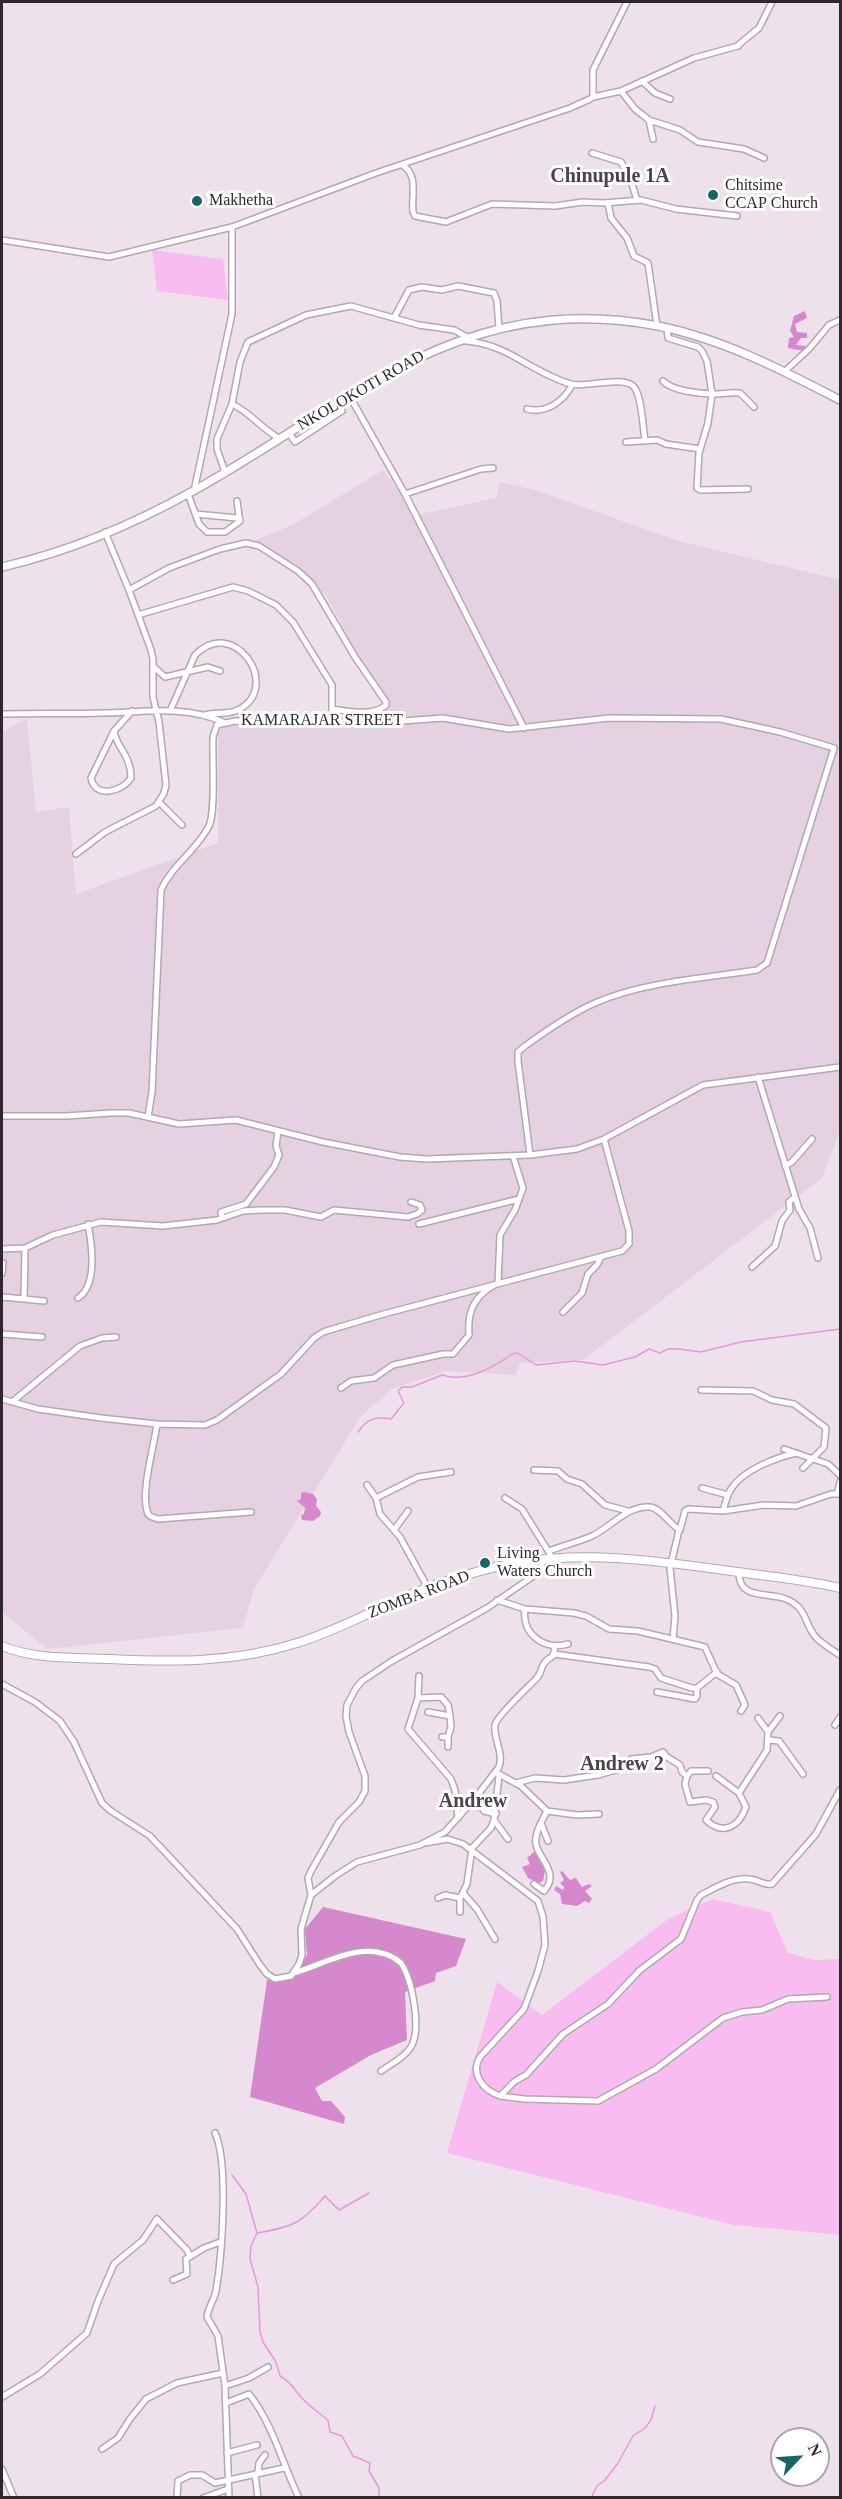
<!DOCTYPE html>
<style>
body{margin:0}
#map{position:relative;width:842px;height:2499px;overflow:hidden;background:#efe1ec;font-family:Georgia,serif}
canvas{display:block}
.frame{position:absolute;inset:0;border:3px solid #2e282d;pointer-events:none}
.north{position:absolute;left:770px;top:2427px;width:60px;height:60px;box-sizing:border-box;background:#fff;border:2px solid #aba9ab;border-radius:50%;rotate:65deg;font-size:16px;font-weight:700;line-height:24px;text-align:center;color:#2e282d}
.north::after{content:'';display:block;margin:auto;width:21px;height:27px;background:#176564;clip-path:polygon(50% 0,100% 100%,50% 72%,0 100%)}
</style>
<div id="map">
<canvas width="842" height="2499"></canvas>
<div class="frame"></div>
<div class="north">N</div>
</div>
<script>
const context = document.querySelector('canvas').getContext('2d');
context.lineJoin = 'round';
function paint(path, color) { context.fillStyle = color; context.fill(path, 'evenodd'); }
function trace(path, color, width, dash) { context.strokeStyle = color; context.lineWidth = width; context.lineCap = dash ? 'butt' : 'round'; context.setLineDash(dash || []); context.stroke(path); }
function drawText(font, color, halo, rows, align = 'center') {
  context.font = font + ' Georgia,serif'; context.lineWidth = 6; context.setLineDash([]); context.textBaseline = 'middle'; context.strokeStyle = halo; context.fillStyle = color; for (const [text, x, y, turn = 0] of rows) {
    context.save(); context.translate(x, y); context.rotate((+turn || 0) * Math.PI / 180); context.textAlign = isNaN(turn) ? turn : align; if (halo) context.strokeText(text, 0, 0); context.fillText(text, 0, 0); context.restore();
  }
}
paint(new Path2D(`
 M383,470L416,515L496,498L500,482L535,490L679,541L840,580V1131L822,1178L583,1360L520,1363L516,1375L446,1371L392,1389L361,1416L254,1589L243,1628L47,1649L2,1612V732L27,718L36,812L69,807L76,894L218,843V725L387,713L326,595L249,543L294,524Z`), '#e6d1e2');
paint(new Path2D(`
 M152,250L223,259L228,300L157,291Z
 M713,1899L770,1912L788,1953L814,1960L840,1959V2235L734,2225L447,2153L497,1982L542,2015L668,1919Z`), '#f9bcf0');
paint(new Path2D(`
 M805,311L807,318L795,324L797,332L807,333V338H801L796,345L806,346L805,351L788,348L789,338L794,337L790,331L794,316Z
 M304,1492L313,1494L317,1499L316,1506L321,1512L320,1516L313,1521L302,1520L301,1515L304,1514L305,1508L297,1501L301,1499V1493Z
 M534,1852L546,1866L543,1881L539,1883L528,1878L522,1867L530,1864L527,1858Z
 M562,1871L570,1880L576,1878L582,1887L589,1884L592,1886L585,1891L592,1899L589,1903L585,1901L577,1906L562,1904L560,1894L554,1890L556,1886L563,1890L564,1887L560,1883L564,1880L560,1872Z
 M323,1907L466,1939L456,1966L436,1973L435,1981L405,1992L407,2040L371,2055L315,2088L322,2101H331L345,2117L344,2124L250,2097L267,1980L296,1975L307,1955L305,1929Z`), '#d688cc');
trace(new Path2D(`
 M358,1432C367,1419 375,1416 391,1419L404,1403L398,1391L402,1387H412L442,1375C465,1383 493,1368 512,1354L518,1353L536,1365L575,1361L603,1365L635,1357L649,1349L660,1353L668,1349H679L701,1352L741,1342L840,1329
 M232,2175L246,2194L257,2233L251,2246L250,2259L258,2287L260,2332L263,2342L276,2362L280,2376C293,2384 292,2387 301,2397C309,2406 319,2413 328,2420L330,2432L342,2436L353,2456L370,2463L369,2471L379,2488V2498
 M257,2233C292,2227 301,2224 325,2196L339,2210L369,2193
 M591,2498L597,2486L605,2480L618,2463L633,2436L645,2428L651,2420L655,2406`), '#e697dc', 1.5);
const minor = new Path2D(`
 M737,46L759,28L772,2
 M642,81L655,93L670,99
 M621,91L635,109L649,120L680,130L698,142L744,149L764,158
 M593,97L621,91L694,58L738,46
 M649,120L653,139
 M592,153L621,162L631,181L637,200
 M402,165C419,175 411,195 413,212L415,216L446,222L492,204L555,206L583,202L604,203L641,200L676,209L737,216
 M608,203L611,218L627,238L634,256L648,263L657,326
 M2,240L109,257L232,227
 M394,318L409,290L422,287L442,290L458,286L494,293L497,301L499,328
 M667,328L668,338L698,347L702,351L707,361L712,394L708,423L699,453L697,488L700,490L748,489
 M466,341C508,344 532,373 571,384C585,388 624,375 634,387C642,396 643,429 645,441
 M785,371L809,349L829,325L840,320
 M663,381C672,391 701,394 715,394C723,394 731,392 740,393L754,407
 M349,395L405,494L524,728
 M232,404C251,413 262,429 280,439
 M527,409C546,414 564,401 572,385
 M289,433L295,442L342,411
 M626,442L657,440L666,444L700,449
 M225,472L217,449V439L232,404L240,362L248,342L306,315L351,306L419,325L454,330L467,337
 M194,491L232,314V227L376,173L570,108L590,99L593,97V70L627,2
 M188,494L199,524L207,532H225L240,521L239,516
 M405,494L481,469L493,468
 M196,514L237,518L239,516L237,501
 M129,590L169,568L220,549L246,543L259,546L298,571L312,584L355,657L386,702V705C372,717 349,711 332,709
 M138,615L233,587L248,591L276,605L293,622L332,685V722
 M153,666L165,677L208,667L220,671
 M170,711L195,655C233,615 282,685 240,709C228,716 216,711 204,715
 M2,714C36,713 70,714 104,713C143,712 186,705 223,722
 M114,731C116,748 131,754 131,778C122,792 95,799 91,778Z
 M114,731L132,711
 M159,802L182,825
 M76,854L105,832L156,806L164,793L166,785L159,722L153,697V659L151,650L129,590L105,532
 M758,1077L799,1209L810,1228L818,1258
 M2,1116H66L111,1113H129L179,1124L236,1120L323,1142L400,1157L427,1159L530,1155L577,1149L604,1139L703,1085L840,1067
 M148,1117L152,1092L161,890C172,865 197,850 209,826C216,811 212,757 213,737L217,725L235,721L388,722L443,718L509,729L609,718L721,719L780,732L834,748L767,963L757,970C706,978 642,982 595,1003C570,1014 547,1030 525,1046L518,1052V1061L530,1155
 M785,1166L792,1162L812,1139
 M222,1218L221,1212L246,1204L274,1167L279,1155L276,1146L278,1131
 M419,1224L519,1199
 M2,1249L25,1248L53,1235L101,1222L163,1226L217,1220L243,1211L261,1210H285L321,1217L334,1210L408,1217L417,1214L422,1210L420,1205L411,1202
 M752,1267L775,1246L782,1221L790,1210L789,1202L795,1197
 M2,1273L3,1263
 M2,1297L24,1299L25,1248
 M78,1298C98,1285 92,1245 88,1224
 M24,1299L44,1301
 M563,1312L582,1293L588,1274L597,1265L601,1257
 M2,1334L42,1337
 M341,1388L351,1381L374,1378L393,1365L443,1354H453L469,1335C467,1310 475,1295 498,1283L500,1235L515,1210L523,1188L513,1156
 M701,1390L753,1391L772,1400L794,1404L826,1428L824,1447L803,1468
 M2,1399L38,1409L101,1418L157,1424L205,1425L217,1420L281,1374L314,1338L323,1332L380,1315L622,1251L629,1244V1231L604,1139
 M12,1402L80,1346L102,1338L116,1337
 M157,1424C154,1446 141,1490 147,1511C148,1517 153,1517 158,1519L251,1512
 M784,1449L828,1464L840,1475
 M534,1470L558,1471L567,1479L582,1484L605,1505L628,1511
 M367,1485L376,1498
 M702,1488L728,1495
 M837,1494L840,1482
 M505,1498L522,1509L550,1554
 M723,1511C725,1504 727,1495 731,1489C743,1470 775,1458 796,1453
 M394,1530L408,1511
 M548,1551C562,1546 578,1542 592,1536C611,1527 628,1505 650,1507C661,1508 670,1525 680,1530L685,1511L688,1509L723,1511L764,1505L796,1506L831,1494H840
 M739,1572C738,1601 771,1592 786,1599C806,1607 804,1621 814,1635C820,1643 832,1650 840,1655
 M428,1588L400,1537L380,1514L376,1498L418,1477L451,1472
 M497,1600L525,1609L574,1613L586,1616L609,1629L638,1631L705,1647L717,1674L736,1685L745,1705L741,1711
 M525,1609C521,1634 545,1651 568,1644
 M673,1639L675,1616L670,1568L679,1530
 M554,1654L649,1667L655,1669L661,1678L692,1688H697L717,1672
 M419,1676L418,1698L408,1729L451,1779L455,1790L458,1818
 M2,1684L35,1702L60,1721L74,1742L102,1803L111,1811L150,1836L237,1929L260,1965L267,1974L275,1979L291,1976L299,1964L302,1955L301,1929L311,1895L308,1878L311,1871L339,1822L359,1802L365,1791V1776L349,1732L346,1716L347,1705L356,1688L362,1681L392,1661L487,1608L535,1575L541,1568L543,1559
 M657,1692L695,1699L697,1696V1688
 M418,1698L441,1697L448,1705L450,1716
 M428,1712L450,1716L451,1727L448,1737H442
 M835,1725L840,1717
 M768,1732L780,1716
 M769,1740L779,1741L803,1774
 M448,1747V1737
 M497,1773L521,1786L547,1811L577,1815L599,1814
 M687,1776L691,1771H708
 M516,1783L535,1778L564,1780L598,1775L619,1769L631,1759L651,1757L663,1752L667,1757L680,1765L682,1772L687,1776L685,1784L690,1802L706,1800L713,1802L715,1807L706,1820C723,1836 739,1827 746,1807L739,1793L716,1776
 M739,1793L767,1750L768,1732L758,1718
 M476,1797L484,1811L496,1814
 M494,1820L508,1839
 M541,1823L548,1841
 M425,1843L448,1839L463,1844L538,1901L543,1917L545,1945L538,1971L524,2009L480,2057C470,2074 483,2090 500,2096L515,2081L526,2075L563,2034L608,2004L640,1970L681,1939L697,1900L701,1895C715,1888 732,1877 749,1879C758,1879 763,1886 772,1884L816,1834L840,1790
 M534,1884L544,1891C559,1875 542,1861 537,1848C532,1837 542,1821 547,1811
 M463,1893L477,1909L495,1939
 M311,1895L335,1876L357,1862L420,1845L445,1832L476,1797L499,1767C504,1752 493,1739 495,1725C496,1717 528,1687 535,1680C545,1671 537,1665 553,1656L555,1647
 M438,1898L445,1895L460,1898
 M460,1912V1898L467,1884L472,1848L491,1828L494,1820L499,1776
 M294,1973C328,1963 368,1936 401,1963C412,1980 422,2029 411,2047C404,2058 391,2064 381,2071
 M500,2096L524,2099L598,2101L656,2069L723,2018L742,2012L762,2010L788,1999L827,1997
 M215,2133C229,2163 222,2256 216,2291C214,2300 208,2308 207,2317L218,2336L225,2386L229,2498
 M173,2280L187,2274L186,2259L204,2248L220,2242
 M225,2386L249,2378L268,2367
 M2,2397L40,2374L87,2333L98,2301L114,2264L143,2240L157,2219L187,2250L190,2256
 M226,2403L249,2394C273,2424 282,2463 299,2498
 M102,2449L118,2438L130,2419L146,2399L177,2383L223,2373
 M227,2453L257,2445
 M2,2469L14,2498
 M258,2473L259,2463L265,2455
 M255,2474L258,2498
 M177,2498L178,2481L190,2475H202L215,2483L284,2468
 M203,2498L228,2489`);
const major = new Path2D(`
 M2,567C67,552 134,524 193,491C351,403 461,289 658,326C723,339 782,370 840,400`);
const highway = new Path2D(`
 M2,1646C36,1660 72,1657 109,1659C173,1662 234,1663 297,1643C336,1631 372,1611 409,1595C444,1581 480,1569 517,1563C591,1550 665,1562 738,1572C772,1577 807,1580 840,1588`);
trace(minor, '#b4a7b2', 8);
trace(major, '#b4a7b2', 10);
trace(highway, '#b4a7b2', 10);
trace(minor, '#fff', 5);
trace(major, '#fff', 7);
trace(highway, '#fff', 8);
for (const [x, y, r, color] of [
 [713,195,6,"#176564"],
 [197,201,6,"#176564"],
 [485,1563,6,"#176564"]
]) { const dot = new Path2D(); dot.arc(x, y, r, 0, 2 * Math.PI); context.fillStyle = color; context.fill(dot); trace(dot, '#fff', 2); }
drawText('16px', '#2e282d', '#fff', [
 ["Chitsime",725,186],
 ["CCAP Church",725,204],
 ["Makhetha",209,201],
 ["Living",497,1554],
 ["Waters Church",497,1572]
], 'left');
drawText('16px', '#2e282d', '#fff', [
 ["NKOLOKOTI ROAD",361,391,-30],
 ["KAMARAJAR STREET",322,721],
 ["ZOMBA ROAD",419,1595,-21]
]);
drawText('bold 20px', '#4d414b', '#fff', [
 ["Chinupule 1A",610,177],
 ["Andrew 2",622,1765],
 ["Andrew",473,1802]
]);
</script>
